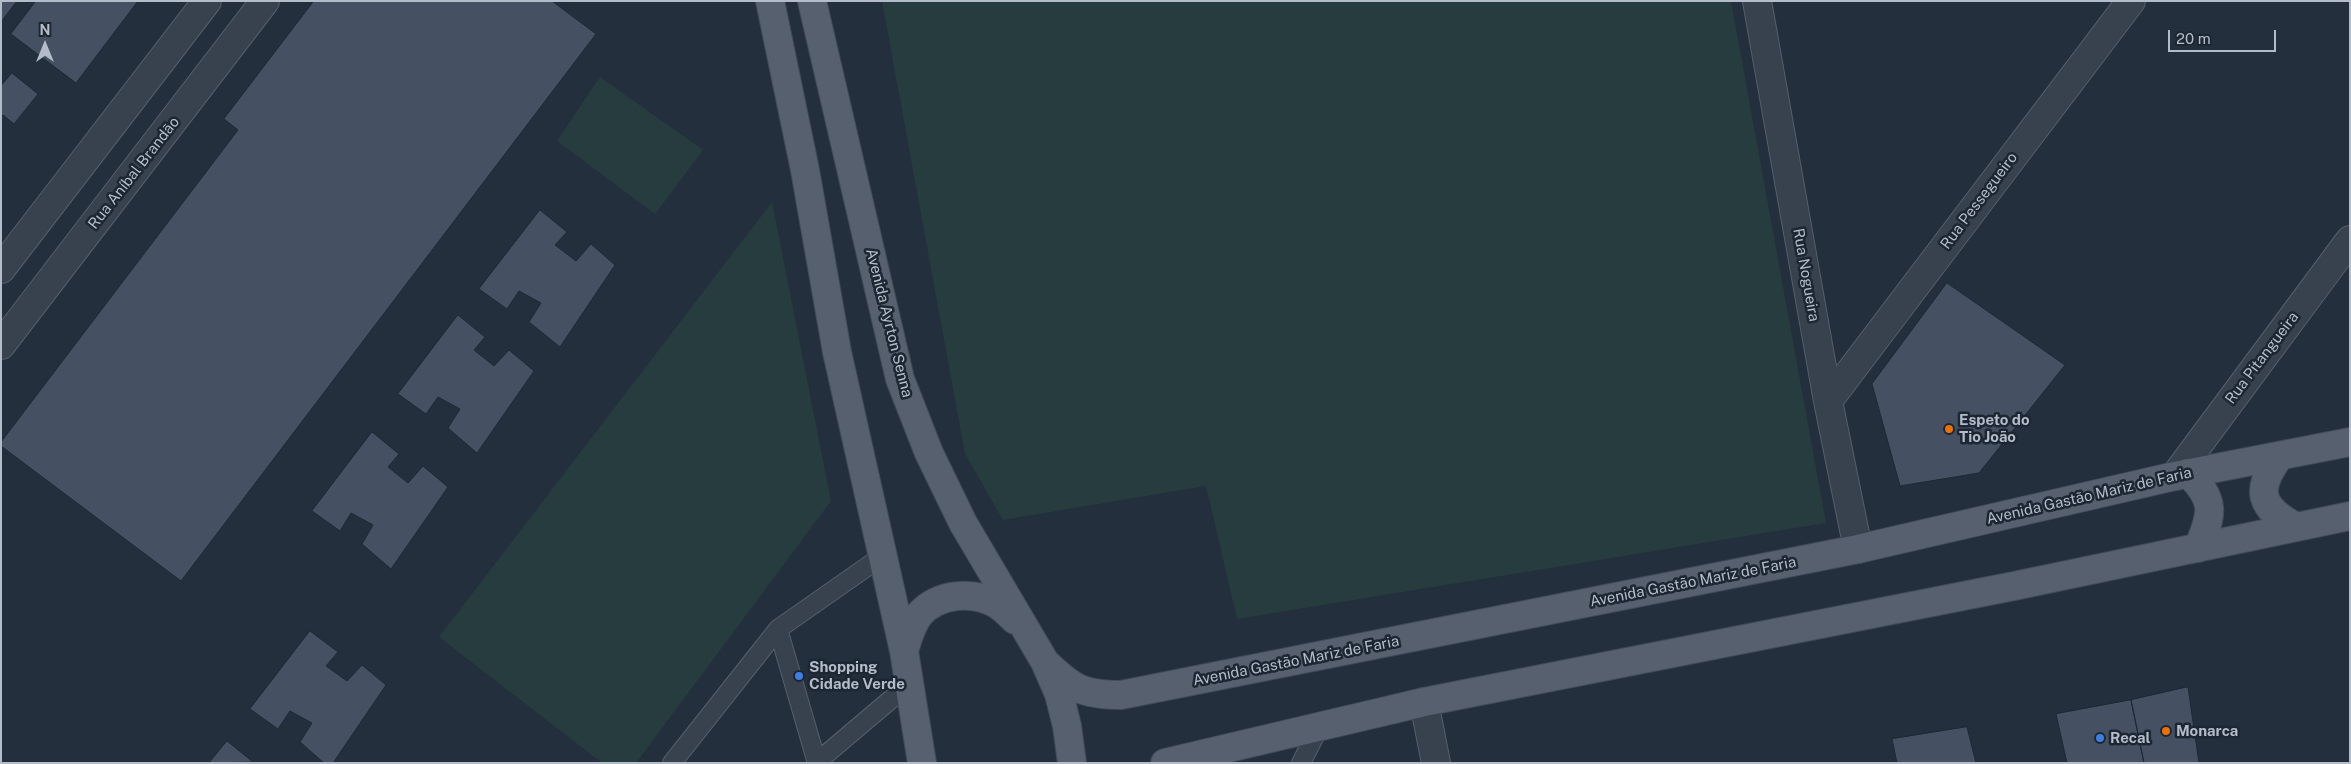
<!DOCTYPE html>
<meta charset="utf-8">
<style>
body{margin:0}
#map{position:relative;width:2351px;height:764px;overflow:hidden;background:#242f3e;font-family:"Public Sans",sans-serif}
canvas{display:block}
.frame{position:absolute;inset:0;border:2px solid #b4bcc9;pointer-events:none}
.north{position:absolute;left:20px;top:20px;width:50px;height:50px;-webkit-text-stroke:4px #1d2633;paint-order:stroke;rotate:0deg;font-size:14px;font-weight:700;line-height:20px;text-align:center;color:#b4bcc9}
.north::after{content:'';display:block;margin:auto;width:18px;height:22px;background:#b4bcc9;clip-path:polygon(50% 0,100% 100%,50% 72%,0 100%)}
.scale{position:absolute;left:2168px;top:30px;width:108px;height:22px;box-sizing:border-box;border:2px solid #b4bcc9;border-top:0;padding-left:6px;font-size:15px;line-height:18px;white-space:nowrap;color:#b4bcc9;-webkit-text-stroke:4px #1d2633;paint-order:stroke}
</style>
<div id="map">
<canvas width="2351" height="764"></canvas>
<div class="frame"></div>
<div class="north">N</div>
<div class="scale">20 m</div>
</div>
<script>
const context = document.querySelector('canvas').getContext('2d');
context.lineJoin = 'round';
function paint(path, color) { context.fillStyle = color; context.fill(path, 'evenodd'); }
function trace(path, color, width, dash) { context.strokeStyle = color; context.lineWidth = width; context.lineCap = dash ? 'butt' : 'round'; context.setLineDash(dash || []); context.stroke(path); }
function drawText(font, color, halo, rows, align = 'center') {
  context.font = font + ' "Public Sans",sans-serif'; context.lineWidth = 5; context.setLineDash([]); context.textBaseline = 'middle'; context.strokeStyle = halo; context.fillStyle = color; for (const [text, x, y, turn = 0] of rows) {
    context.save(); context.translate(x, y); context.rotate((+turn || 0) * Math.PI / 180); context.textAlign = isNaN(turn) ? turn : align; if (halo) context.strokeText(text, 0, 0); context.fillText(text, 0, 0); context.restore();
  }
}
paint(new Path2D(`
 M882,1H1731L1826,523L1237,619L1206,486L1003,520L965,454Z
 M600,77L703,150L655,214L557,141Z
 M772,202L831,501L636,763H602L439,637Z`), '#263c3f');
const building = new Path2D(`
 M1,1H17L1,22Z
 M36,1H138L76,83L11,34Z
 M314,1H552L596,34L181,581L1,446V442L238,130L224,119Z
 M12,73L38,94L14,124L3,115L1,117V86Z
 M540,210L567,232L555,245L576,261L591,244L615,265L560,347L529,322L541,303L519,291L507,309L479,289Z
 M1947,283L2065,365L1979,473L1900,486L1872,384Z
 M458,315L485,337L474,350L494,366L509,350L534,371L477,453L448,428L460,409L438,397L426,414L398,394Z
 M372,432L399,454L388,467L408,483L423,466L448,487L391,569L362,544L373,525L351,513L340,531L312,511Z
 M310,631L338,652L326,666L347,681L362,665L386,685L333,763H324L300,742L312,723L290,711L278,729L250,709Z
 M2188,687L2199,763H2144L2131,700Z
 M2131,700L2144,763H2067L2056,714Z
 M1967,727L1976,763H1897L1892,739Z
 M227,741L253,762L209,763Z`);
paint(building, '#455162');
trace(building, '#1f2835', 1);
const service = new Path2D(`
 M778,629L817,763
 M817,762L909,684
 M672,763L778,629L881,557
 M1301,763L1320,726`);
const minor = new Path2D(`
 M1757,1L1828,401L1858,549
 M1828,401L2131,1
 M2175,476L2350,240
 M1424,702L1436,763`);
const tertiary = new Path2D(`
 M1,269L207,1
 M1,345L265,1`);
const primary = new Path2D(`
 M770,1L805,170L837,352L904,651L922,763
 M812,1L900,379L929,453L963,523L1045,662L1059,694L1067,726L1072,763
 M2279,457C2255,490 2259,507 2296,527
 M2188,473C2216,501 2213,513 2198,548
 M904,651C908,638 911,626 919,615C938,593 974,590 998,605C1004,609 1010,615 1015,620
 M1045,662C1072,688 1082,695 1121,695L1858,549L2175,476L2350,442
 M1165,763L1424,702L2014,586L2350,516`);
trace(service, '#565f6c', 20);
trace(minor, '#565f6c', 30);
trace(tertiary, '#565f6c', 30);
trace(primary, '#414a57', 30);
trace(service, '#38414e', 18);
trace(minor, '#38414e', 28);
trace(tertiary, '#38414e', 28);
trace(primary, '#56606e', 28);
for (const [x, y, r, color] of [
 [1949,429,5,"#e8710a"],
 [799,676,5,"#3f7fe0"],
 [2166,731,5,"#e8710a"],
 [2100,738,5,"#3f7fe0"]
]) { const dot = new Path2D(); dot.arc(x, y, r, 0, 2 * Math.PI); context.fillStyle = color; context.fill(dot); trace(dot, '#1d2633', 2); }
drawText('15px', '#b4bcc9', '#1d2633', [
 ["Rua Aníbal Brandão",134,173,-52],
 ["Rua Pessegueiro",1979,201,-53],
 ["Rua Nogueira",1806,275,80],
 ["Avenida Ayrton Senna",889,323,76],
 ["Rua Pitangueira",2262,358,-53],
 ["Avenida Gastão Mariz de Faria",2089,496,-13],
 ["Avenida Gastão Mariz de Faria",1693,582,-11],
 ["Avenida Gastão Mariz de Faria",1296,661,-11]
]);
drawText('bold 15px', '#b4bcc9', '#1d2633', [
 ["Espeto do",1959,420],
 ["Tio João",1959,437],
 ["Shopping",809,667],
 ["Cidade Verde",809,684],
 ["Monarca",2176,731],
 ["Recal",2110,738]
], 'left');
</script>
